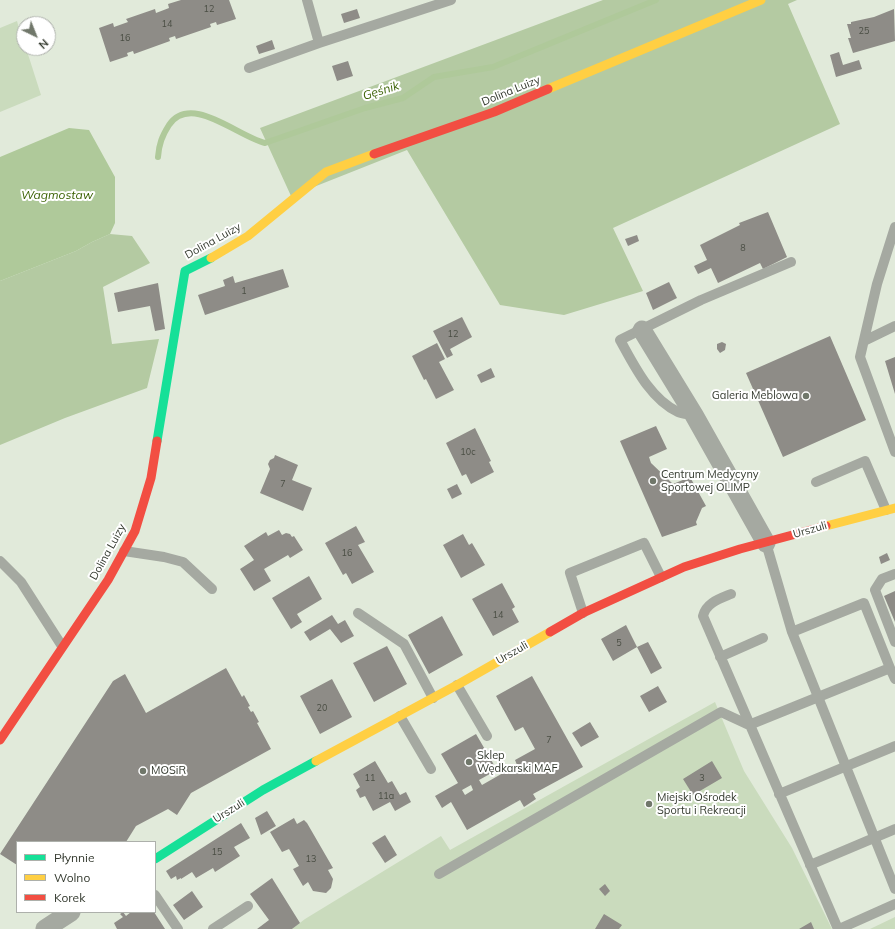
<!DOCTYPE html>
<meta charset="utf-8">
<style>
body{margin:0}
#map{position:relative;width:895px;height:929px;overflow:hidden;background:#e1eada;font-family:Mulish,sans-serif}
canvas{display:block}
.legend{position:absolute;left:16px;top:841px;width:140px;height:72px;box-sizing:border-box;background:#fff;border:1px solid #adb0ab;margin:0;padding:5px 7px;list-style:none;font-size:12px;color:#33392e}
.legend li{display:flex;align-items:center;gap:8px;height:20px}
.legend b{width:20px;border:1px solid #adb0ab}
.north{position:absolute;left:16px;top:16px;width:40px;height:40px;box-sizing:border-box;background:#fff;border:1px solid #adb0ab;border-radius:50%;rotate:137deg;font-size:11px;font-weight:700;line-height:16px;text-align:center;color:#33392e}
.north::after{content:'';display:block;margin:auto;width:14px;height:18px;background:#70776a;clip-path:polygon(50% 0,100% 100%,50% 72%,0 100%)}
</style>
<div id="map">
<canvas width="895" height="929"></canvas>
<ul class="legend">
<li><b style="height:5px;background:#16e098"></b>Płynnie</li>
<li><b style="height:5px;background:#ffcf43"></b>Wolno</li>
<li><b style="height:5px;background:#f24e42"></b>Korek</li>
</ul>
<div class="north">N</div>
</div>
<script>
const context = document.querySelector('canvas').getContext('2d');
context.lineJoin = 'round';
function paint(path, color) { context.fillStyle = color; context.fill(path, 'evenodd'); }
function trace(path, color, width, dash) { context.strokeStyle = color; context.lineWidth = width; context.lineCap = dash ? 'butt' : 'round'; context.setLineDash(dash || []); context.stroke(path); }
function drawText(font, color, halo, rows, align = 'center') {
  context.font = font + ' Mulish,sans-serif'; context.lineWidth = 4; context.setLineDash([]); context.textBaseline = 'middle'; context.strokeStyle = halo; context.fillStyle = color; for (const [text, x, y, turn = 0] of rows) {
    context.save(); context.translate(x, y); context.rotate((+turn || 0) * Math.PI / 180); context.textAlign = isNaN(turn) ? turn : align; if (halo) context.strokeText(text, 0, 0); context.fillText(text, 0, 0); context.restore();
  }
}
paint(new Path2D(`
 M17,21L24,48H26L41,95L0,112V28Z
 M715,702L744,771L792,848L832,929H292L305,919L441,836L450,850Z
 M895,917V929H870Z`), '#cadbbd');
paint(new Path2D(`
 M603,0H797L788,4L840,124L613,228L643,291L564,315L500,305L407,150L291,196L260,128Z
 M110,234L132,236L150,263L103,287L112,344L159,339L147,388L65,418L0,445V281L76,251L92,242Z`), '#b4caa2');
paint(new Path2D(`
 M69,128L89,130L115,177V223L110,234L92,242L76,251L0,281V157Z`), '#afc99a');
trace(new Path2D(`
 M158,157C159,144 162,136 169,125C191,93 237,136 265,143L365,108L403,98L434,77L493,67L656,0`), '#afc99a', 6);
paint(new Path2D(`
 M181,0H229L236,19L217,25L216,22L210,24L211,27L176,39L175,36L169,38L170,41L134,54L133,51L127,53L128,56L110,62L99,28L113,23L114,27L128,22L126,19L155,9L156,13L169,8L168,4Z
 M357,9L360,18L344,23L341,14Z
 M894,9L895,41L853,53L848,38H851L847,24H851V22L874,17Z
 M272,40L275,49L259,54L256,46Z
 M839,52L843,65L859,60L862,69L836,77L830,55Z
 M348,61L353,76L337,81L332,66Z
 M768,212L787,257L763,269L760,263L718,283L711,268L698,274L694,266L707,260L700,245L740,225L739,223Z
 M637,235L639,241L628,246L625,239Z
 M283,269L289,287L205,315L198,295L225,286L223,280L233,276L235,283Z
 M669,282L677,298L653,310L646,293Z
 M158,283L165,329L155,331L150,306L118,312L114,293Z
 M462,317L472,337L450,349L453,355L447,358L433,331Z
 M830,336L866,420L783,457L746,373Z
 M722,342L726,344L725,350L720,353L717,349V344Z
 M437,343L445,359L439,362L454,390L436,399L426,379L424,380L412,356Z
 M895,357V394L885,361Z
 M491,368L495,377L481,383L477,375Z
 M656,426L667,449L649,457L651,463L673,484L690,477L706,506L702,508L696,522L697,525L662,537L620,441Z
 M475,428L491,461L489,462L494,472L471,484L466,474L462,476L446,443Z
 M275,455L298,465L292,480L312,488L303,511L260,493L270,469L268,464L270,460L274,458Z
 M457,484L462,494L452,499L447,489Z
 M356,526L365,542L358,545L374,572L352,584L346,573L343,575L325,543Z
 M279,530L282,535L286,533L290,534L292,537L294,536L303,550L290,558L288,555L264,569L271,581L254,591L240,569L254,560L244,546L266,532L268,536Z
 M463,534L469,545L472,543L485,565L461,578L443,545Z
 M887,553L890,560L881,564L879,557Z
 M309,576L322,599L297,614L302,622L291,629L272,598Z
 M502,583L515,607L512,609L519,622L493,636L472,599Z
 M895,591V622L884,596Z
 M332,615L338,624L345,620L354,636L341,643L330,629L310,641L304,632Z
 M442,616L463,655L429,674L408,635Z
 M626,625L637,647L613,661L601,639Z
 M648,642L662,668L651,674L637,647Z
 M387,646L407,684L374,702L353,663Z
 M226,668L242,697L244,695L250,706L248,707L251,712L253,711L259,722L257,723L271,749L191,793L177,815L168,809L136,826L126,842H17V865L0,854L113,681L125,674L146,713Z
 M532,676L583,767L533,794L536,799L524,807L520,800L467,830L451,802L442,808L435,796L458,783L441,754L476,734L497,770L479,780L482,785L517,765L515,760L535,749L523,727L515,731L496,696ZM471,785L473,790L465,795L462,790Z
 M332,679L352,717L320,734L300,696Z
 M658,686L667,702L649,712L640,696Z
 M590,722L599,737L581,747L572,733Z
 M375,761L388,783L392,781L400,795L406,792L411,802L395,811L390,802L373,811L365,796L360,798L356,790L360,787L353,774Z
 M712,761L722,778L693,795L683,779Z
 M267,811L276,826L261,835L255,818Z
 M294,818L297,824L304,820L307,823L333,868L328,870L333,879L331,888L326,893L313,891L308,882L303,886L293,869L299,866L289,849L282,852L270,832Z
 M241,823L250,838L234,847L240,856L215,872L213,868L196,878L192,872L181,879V878L177,880L176,876L171,879L166,871Z
 M385,835L397,855L385,863L372,843Z
 M272,878L300,923L292,929H257L269,920L250,894Z
 M605,884L610,891L605,896L599,889Z
 M192,891L203,907L184,920L173,905Z
 M123,912L126,916L131,912H154L165,929H117L114,923L123,917L120,914Z
 M604,914L622,925L619,929H595Z
 M811,922L814,929H799Z`), '#8e8c87');
trace(new Path2D(`
 M307,0L319,43L451,0
 M249,68L319,43
 M895,227L877,284L860,357L895,452
 M864,341L895,326
 M694,415C689,414 682,414 678,412C650,399 634,365 620,340L701,300L791,262
 M816,482L865,461L886,510
 M766,543L792,632L895,889
 M124,551L164,557L183,562L212,589
 M0,561L21,582L62,646
 M895,574L882,579L875,590L895,642
 M731,594C719,599 706,603 703,616L838,929
 M358,613L404,644L433,698
 M583,613L570,573L644,543L661,577
 M792,632L864,603L890,668
 M720,657L763,638
 M457,685L487,736
 M400,716L431,769
 M779,794L895,746
 M810,865L895,829
 M439,874L721,712L749,725L890,668L895,679
 M155,895L178,929
 M213,929L248,906
 M839,929L895,904`), '#a5a9a1', 10);
trace(new Path2D(`
 M642,330L694,415L766,543
 M45,929L71,912`), '#a5a9a1', 19);
trace(new Path2D(`
 M157,441L185,271L211,258
 M155,859L263,790L316,761`), '#16e098', 9);
trace(new Path2D(`
 M548,89L761,0
 M211,258L248,236L326,172L374,154
 M826,526L895,508
 M316,761L457,685L550,632`), '#ffcf43', 9);
trace(new Path2D(`
 M374,154L494,112L548,89
 M550,632L583,613L684,567L740,549L826,526
 M0,740L108,580L135,531L151,478L157,441`), '#f24e42', 9);
for (const [x, y, r, color] of [
 [806,396,4,"#70776a"],
 [653,481,4,"#70776a"],
 [469,762,4,"#70776a"],
 [143,771,4,"#70776a"],
 [649,804,4,"#70776a"]
]) { const dot = new Path2D(); dot.arc(x, y, r, 0, 2 * Math.PI); context.fillStyle = color; context.fill(dot); trace(dot, '#fff', 1.5); }
drawText('9px', '#4a4e44', null, [
 ["12",209,9],
 ["14",167,24],
 ["25",864,31],
 ["16",125,38],
 ["8",743,248],
 ["1",244,291],
 ["12",453,334],
 ["10c",468,452],
 ["7",283,484],
 ["16",347,553],
 ["14",498,615],
 ["5",619,643],
 ["20",322,708],
 ["7",549,740],
 ["11",370,778],
 ["3",702,778],
 ["11a",386,796],
 ["15",217,852],
 ["13",311,859]
]);
drawText('11px', '#33392e', '#fff', [
 ["Dolina Luizy",511,91,-22],
 ["Dolina Luizy",213,241,-29],
 ["Urszuli",810,530,-16],
 ["Dolina Luizy",108,552,-61],
 ["Urszuli",512,653,-30],
 ["Urszuli",229,811,-32]
]);
drawText('11px', '#33392e', '#fff', [
 ["Galeria Meblowa",798,396,"right"],
 ["Centrum Medycyny",661,475],
 ["Sportowej OLIMP",661,488],
 ["Sklep",477,756],
 ["Wędkarski MAF",477,769],
 ["MOSiR",151,771],
 ["Miejski Ośrodek",657,798],
 ["Sportu i Rekreacji",657,811]
], 'left');
drawText('italic 12px', '#3b6204', '#fff', [
 ["Gęśnik",381,91,-17],
 ["Wagmostaw",57,195]
]);
</script>
